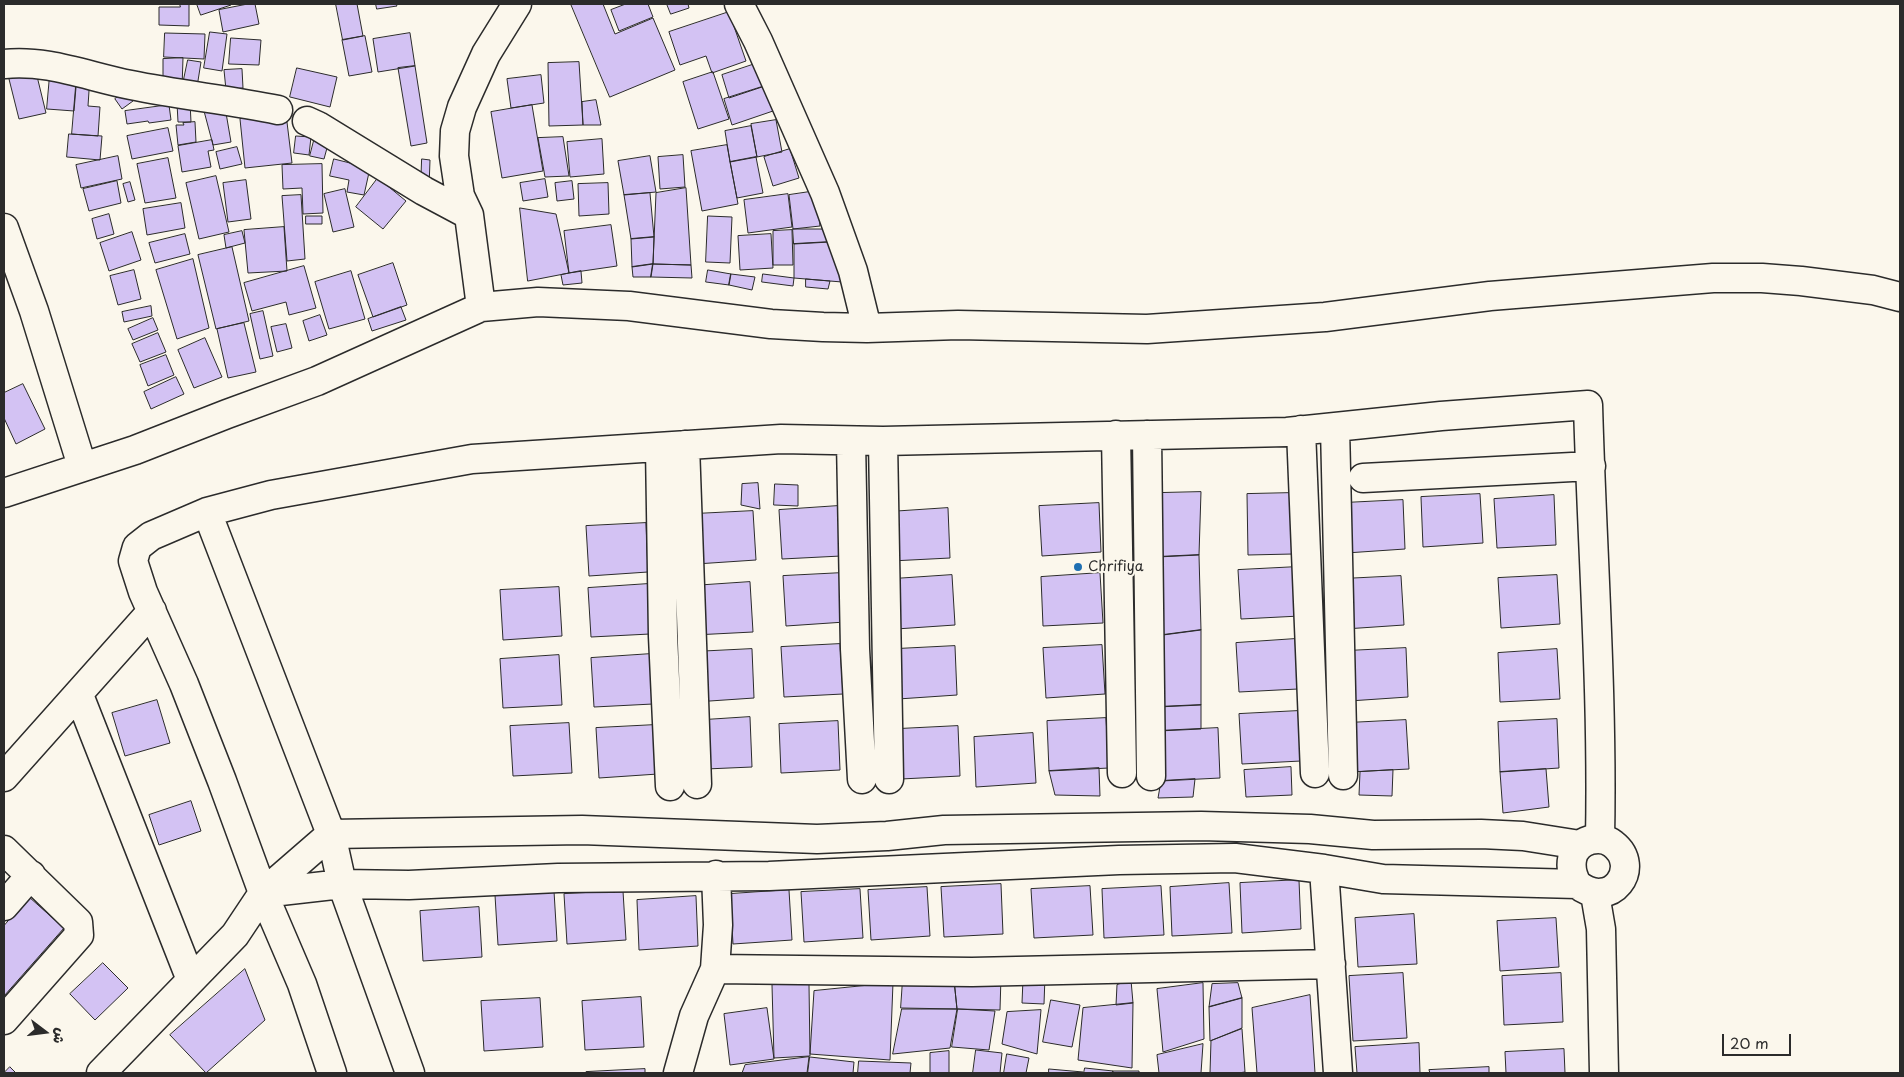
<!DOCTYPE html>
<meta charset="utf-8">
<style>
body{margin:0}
#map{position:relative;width:1904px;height:1077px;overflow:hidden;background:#fbf7ec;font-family:"Playpen Sans","Playpen Sans Arabic",sans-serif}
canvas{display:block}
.frame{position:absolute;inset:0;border:5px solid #2b2b2b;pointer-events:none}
.north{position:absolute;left:20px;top:1007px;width:50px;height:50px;-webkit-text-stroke:4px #fbf7ec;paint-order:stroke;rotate:105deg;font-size:14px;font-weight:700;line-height:20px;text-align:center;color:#2b2b2b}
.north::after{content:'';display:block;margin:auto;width:18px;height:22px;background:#2b2b2b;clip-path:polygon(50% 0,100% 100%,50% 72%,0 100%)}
.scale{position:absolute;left:1722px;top:1034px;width:69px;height:22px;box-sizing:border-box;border:2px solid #2b2b2b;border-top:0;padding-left:6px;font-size:15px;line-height:18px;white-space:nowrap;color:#2b2b2b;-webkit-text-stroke:4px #fbf7ec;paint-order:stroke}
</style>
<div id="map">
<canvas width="1904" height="1077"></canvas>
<div class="frame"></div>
<div class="north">ش</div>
<div class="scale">20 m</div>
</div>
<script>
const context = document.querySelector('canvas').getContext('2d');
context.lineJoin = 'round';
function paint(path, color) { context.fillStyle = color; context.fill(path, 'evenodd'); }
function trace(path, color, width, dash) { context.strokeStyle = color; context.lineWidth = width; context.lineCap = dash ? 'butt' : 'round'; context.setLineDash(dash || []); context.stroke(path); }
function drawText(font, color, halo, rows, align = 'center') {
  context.font = font + ' "Playpen Sans",sans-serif'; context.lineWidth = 4; context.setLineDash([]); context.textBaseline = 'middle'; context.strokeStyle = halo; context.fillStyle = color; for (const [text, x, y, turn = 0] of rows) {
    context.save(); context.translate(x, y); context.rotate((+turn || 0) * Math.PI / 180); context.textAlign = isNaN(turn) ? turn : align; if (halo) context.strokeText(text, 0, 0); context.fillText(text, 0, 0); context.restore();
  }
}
const building = new Path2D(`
 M180,4H189V26L159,25V7H180Z
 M197,4H231V5L201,15Z
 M248,4H255L259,24L223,32L219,10Z
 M336,4H357L363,36L343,40Z
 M376,4H396L397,6L377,9Z
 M571,4H603L615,34L653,18L675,70L610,97Z
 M626,4H648L653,17L619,31L611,10Z
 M667,4H688L689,8L671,14Z
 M729,12L746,61L712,73L706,56L680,65L669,32Z
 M210,32L227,34L222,71L204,68Z
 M165,33L205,34L204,59L164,57Z
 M410,33L415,66L378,72L373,39Z
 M365,36L372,72L349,76L342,40Z
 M231,38L261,40L259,65L229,64Z
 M183,58L182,89H163V59Z
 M188,60L201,62L197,87L183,84Z
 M579,62L583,125L549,126L548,63Z
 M758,63L765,86L729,98L722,75Z
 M415,66L427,143L411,146L398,68Z
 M35,68L46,113L19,119L8,75Z
 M297,68L337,77L330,107L290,97Z
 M242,69L243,88L226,90L224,70Z
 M713,72L729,119L698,129L683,82Z
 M50,75H77L74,111L47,109Z
 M77,75L90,76L88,106L100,107L98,136L72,134Z
 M541,75L544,103L511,108L507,79Z
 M765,86L773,111L732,125L724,99Z
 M126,91L133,101L122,109L115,99Z
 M596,100L601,125H583L582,102Z
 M190,102L191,122H178L177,103Z
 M169,105L171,120L149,123L148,121L127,124L125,111Z
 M532,105L543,171L502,178L491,112Z
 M225,107L231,142L213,145L204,111Z
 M286,114L292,163L245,168L240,119Z
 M776,120L782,152L757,157L751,124Z
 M195,122L196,142L178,145L176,125H184L183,123Z
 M751,126L757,157L730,162L725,131Z
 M168,128L173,151L132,159L127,136Z
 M316,133L330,137L324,159L310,156Z
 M69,134L102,136L100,160L67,157Z
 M296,136L311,137L309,155L294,153Z
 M563,137L569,176L545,177L538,138Z
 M602,139L604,174L570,177L567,142Z
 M212,140L214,150L208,151L211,167L182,172L178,146Z
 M727,145L738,204L702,211L691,151Z
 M237,147L242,164L220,169L216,152Z
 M790,149L799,178L773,186L764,157Z
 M683,155L685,187L660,189L658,157Z
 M118,156L122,179L81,188L76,165Z
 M650,156L656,192L624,195L618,161Z
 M756,157L763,193L737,198L730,162Z
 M168,158L176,198L145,203L137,164Z
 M334,159L370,168L364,195L347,192L349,180L330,176Z
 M422,159L430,160L429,188L421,187Z
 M322,164L323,213L303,214L302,188L283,189L282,165Z
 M216,176L229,232L199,239L186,183Z
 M378,178L406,201L383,229L356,207Z
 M545,179L548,197L523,201L520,183Z
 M246,180L251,219L228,222L223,183Z
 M117,181L121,203L89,211L83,189Z
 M572,181L574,199L557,201L555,183Z
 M130,182L135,200L128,202L123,184Z
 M608,183L609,214L579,216L578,184Z
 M686,188L691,265L653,264L656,193Z
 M345,189L354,227L333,232L324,194Z
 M816,191L820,226L793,229L789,195Z
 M650,193L654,237L631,239L624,195Z
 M788,194L792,227L748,233L744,200Z
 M301,195L305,259L287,261L282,196Z
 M181,203L185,228L147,235L143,209Z
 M520,208L556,214L569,273L528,281Z
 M109,214L114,234L97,239L92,219Z
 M306,216H322V224H306Z
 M708,216L732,217L730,263L706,262Z
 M611,225L617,266L569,273L564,231Z
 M284,227L287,271L248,273L244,230Z
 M793,229H826L830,242L794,244Z
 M792,230L793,265H773V231Z
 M242,231L245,243L226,248L224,235Z
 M132,232L141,260L109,271L100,243Z
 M185,234L190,254L155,263L149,243Z
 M771,234L773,268L740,270L738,236Z
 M654,237L653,264L632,267L631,239Z
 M830,242L842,282L794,278V244Z
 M232,247L249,321L216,329L198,255Z
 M193,259L209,328L177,339L156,270Z
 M393,263L407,305L373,317L358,275Z
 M653,264L651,277H633L632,267Z
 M653,264L691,265L692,278L651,277Z
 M304,266L316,308L289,315L286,302L252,311L244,283Z
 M134,270L141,299L118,305L110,276Z
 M708,270L731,274L729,285L706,282Z
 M351,271L365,319L329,329L315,282Z
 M581,271L582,283L563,285L561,275Z
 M731,274L755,277L752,290L729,285Z
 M763,274L794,278L793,286L762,282Z
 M806,279L830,281L828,289L806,287Z
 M151,306L152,316L124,322L122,312Z
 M401,307L406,320L372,331L368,319Z
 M263,311L273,356L260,359L250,314Z
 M320,315L327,335L309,341L303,321Z
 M153,318L158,330L133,340L128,329Z
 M244,323L256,372L228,378L217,329Z
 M286,324L292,348L277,352L271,327Z
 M158,333L166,352L140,362L132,344Z
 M205,338L222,377L194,388L178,350Z
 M166,355L174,375L148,386L140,365Z
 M176,377L184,394L151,409L144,392Z
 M23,384L45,429L16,444L4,418V393Z
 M758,483L760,509L741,505L742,484Z
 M775,484L798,485V506L774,505Z
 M1201,492L1199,555L1157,557L1159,493Z
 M1292,493L1293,554L1248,555L1247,494Z
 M1480,494L1483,543L1423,547L1421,497Z
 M1554,495L1556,545L1497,548L1494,499Z
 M1403,500L1405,549L1346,553L1343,503Z
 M1099,503L1101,552L1042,556L1039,506Z
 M838,506L841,556L782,559L779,510Z
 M948,508L950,558L891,561L888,512Z
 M753,511L756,560L696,564L694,514Z
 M646,523L648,572L589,576L586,526Z
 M1199,555L1201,630L1163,635L1157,557Z
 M1297,567L1300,616L1241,619L1238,570Z
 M842,573L845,622L786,626L783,576Z
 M1100,573L1103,623L1043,626L1041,577Z
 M952,575L955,625L896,629L893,579Z
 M1557,575L1560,624L1501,628L1498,578Z
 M1401,576L1404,625L1345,629L1342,579Z
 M750,582L753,632L694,635L691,586Z
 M648,584L650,634L591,637L588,588Z
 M559,587L562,636L503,640L500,590Z
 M1201,630V705L1157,707L1163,635Z
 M1295,639L1298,689L1239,692L1236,643Z
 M840,644L843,694L784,697L781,647Z
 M1102,645L1105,694L1046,698L1043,648Z
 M955,646L957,695L898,699L896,649Z
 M1406,648L1408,697L1349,701L1346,651Z
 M752,649L754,698L695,702L692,652Z
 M1557,649L1560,699L1500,702L1498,653Z
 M651,654L653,704L594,707L591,658Z
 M559,655L562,705L503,708L500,659Z
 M157,700L170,743L125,756L112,713Z
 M1201,705V729L1158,731L1157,707Z
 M1298,711L1301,761L1242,764L1239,714Z
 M750,717L752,767L706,769L704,720Z
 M1106,718L1109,768L1049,771L1047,721Z
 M1557,719L1559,768L1500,772L1498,722Z
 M1406,720L1409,769L1349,772L1347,723Z
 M838,721L840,770L781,773L779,724Z
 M569,723L572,773L513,776L510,726Z
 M655,725L658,774L599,778L596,728Z
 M958,726L960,776L901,779L898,729Z
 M1218,728L1220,778L1161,781L1158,731Z
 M1033,733L1036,783L976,787L974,737Z
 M1291,767L1292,795L1246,797L1244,770Z
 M1099,768L1100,796L1055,795L1049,771Z
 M1546,769L1549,807L1503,813L1500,772Z
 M1393,770L1392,796L1359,795L1360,772Z
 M1195,779L1193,797L1158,798L1161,781Z
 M191,801L201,831L159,845L149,815Z
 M1299,880L1301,929L1242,933L1240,883Z
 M1229,883L1232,933L1172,936L1170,887Z
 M1001,884L1003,934L944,937L941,887Z
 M1090,886L1093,935L1034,938L1031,889Z
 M1161,886L1164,935L1104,938L1102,889Z
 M927,887L930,936L871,940L868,890Z
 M860,889L863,938L804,942L801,892Z
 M789,890L792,940L733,944L730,894Z
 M554,891L557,941L498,945L495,895Z
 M623,891L626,940L567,944L564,894Z
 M696,896L698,946L639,950L637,900Z
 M29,897L64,928L4,996V926Z
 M479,907L482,957L423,961L420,911Z
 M1414,914L1417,964L1358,967L1355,918Z
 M1556,918L1559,967L1500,971L1497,921Z
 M103,963L128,988L95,1020L70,994Z
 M245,969L265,1020L206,1073L170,1035Z
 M1403,973L1407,1038L1353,1041L1349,976Z
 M1561,973L1563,1022L1504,1025L1502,976Z
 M1001,977L1000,1010L957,1009L954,980Z
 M1045,977L1044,1004L1022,1003L1023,979Z
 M903,979L954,980L957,1009L901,1008Z
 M1131,980L1133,1003L1116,1005L1117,985Z
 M893,983L890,1060L810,1054L814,991Z
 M1203,983L1204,1039L1163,1052L1157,989Z
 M1238,983L1242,998L1209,1007L1212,984Z
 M809,984L810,1056L774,1058L772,985Z
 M1310,995L1315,1073H1257L1252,1008Z
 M641,997L644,1047L585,1050L582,1001Z
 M540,998L543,1047L484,1051L481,1001Z
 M1242,998V1028L1210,1041L1209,1007Z
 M1051,1000L1080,1005L1072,1047L1043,1042Z
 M1133,1003L1132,1068L1078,1060L1083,1008Z
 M767,1008L774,1059L730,1065L724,1014Z
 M902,1009H957L950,1048L893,1054Z
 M958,1009L995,1011L989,1050L952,1047Z
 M1041,1010L1037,1054L1002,1044L1007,1012Z
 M1242,1029L1245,1072L1238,1073H1210L1211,1041Z
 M1419,1043L1420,1073H1357L1355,1047Z
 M1203,1044L1201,1073H1159L1157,1055Z
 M1564,1049L1565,1073H1506L1505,1052Z
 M976,1050L1002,1053L1000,1073H973Z
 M949,1051V1073H930V1053Z
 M1007,1054L1029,1058L1026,1073H1004Z
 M809,1057L807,1073H742L745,1065Z
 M810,1057L854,1062L853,1073H808Z
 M859,1061L911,1063L910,1073H858Z
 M10,1067L16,1073H4Z
 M1489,1067V1073H1430L1429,1070Z
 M1085,1068L1113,1071V1073H1084Z
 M645,1069V1073H586V1072Z
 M1049,1069L1083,1072L1082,1073H1049Z
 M1113,1071H1139V1073H1113Z`);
paint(building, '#d3c2f3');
trace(building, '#2b2b2b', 1);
const minor = new Path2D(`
 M739,4L758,41L825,193L853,271L867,328
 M4,64C47,59 89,77 131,85C180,95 229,100 278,110
 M307,121L318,126L424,191L469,215
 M4,228L34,311L82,466
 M481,307L469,215L460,196L454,156L455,131L462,107L486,54L517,4
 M1335,427L1343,775
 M1301,430L1315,773
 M1116,435L1122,773
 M1147,435L1151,776
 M851,441L855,649L862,779
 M883,441L889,779
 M685,445L697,784
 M660,447L663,636L670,786
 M1363,478L1591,466
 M4,493L135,450L227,414L317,381L481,307L538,302L629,306L771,324L823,327L867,328L958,325L1147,329L1325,317L1490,296L1713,278H1762L1801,281L1873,290L1900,297
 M207,512L331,834L342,884L410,1073
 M79,695L191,980
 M4,777L152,611
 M4,850L78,922L79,935L4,1020
 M1324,869L1338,1073
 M263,893L342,884L409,885L558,878L769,876L1119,860L1235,858L1324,869L1383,879L1577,884C1611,912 1643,867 1613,844C1607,839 1598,838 1590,840C1569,846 1568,868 1577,884
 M1595,894L1601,929L1604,1073
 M4,906L31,875
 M715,969L972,972L1331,964
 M101,1073L235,935L263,893L331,834L582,830L817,839L887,836L944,830L1201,826L1310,829L1373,835L1481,834L1523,836L1580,845
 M332,1073L302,984L263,893L222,781L184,684L143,592L133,561L137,547L151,536L207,512L271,495L472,459L781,439L883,441L1287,432L1441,416L1588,405C1592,549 1603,694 1600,839
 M678,1073L694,1016L715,969L718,925L716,875`);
trace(minor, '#2b2b2b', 31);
trace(minor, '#fbf7ec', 28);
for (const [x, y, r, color] of [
 [1078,567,5,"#1f6fb2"]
]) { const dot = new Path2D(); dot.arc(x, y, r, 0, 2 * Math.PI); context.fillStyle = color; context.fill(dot); trace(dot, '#fbf7ec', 2); }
drawText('14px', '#2b2b2b', '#fbf7ec', [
 ["Chrifiya",1088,567]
], 'left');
</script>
